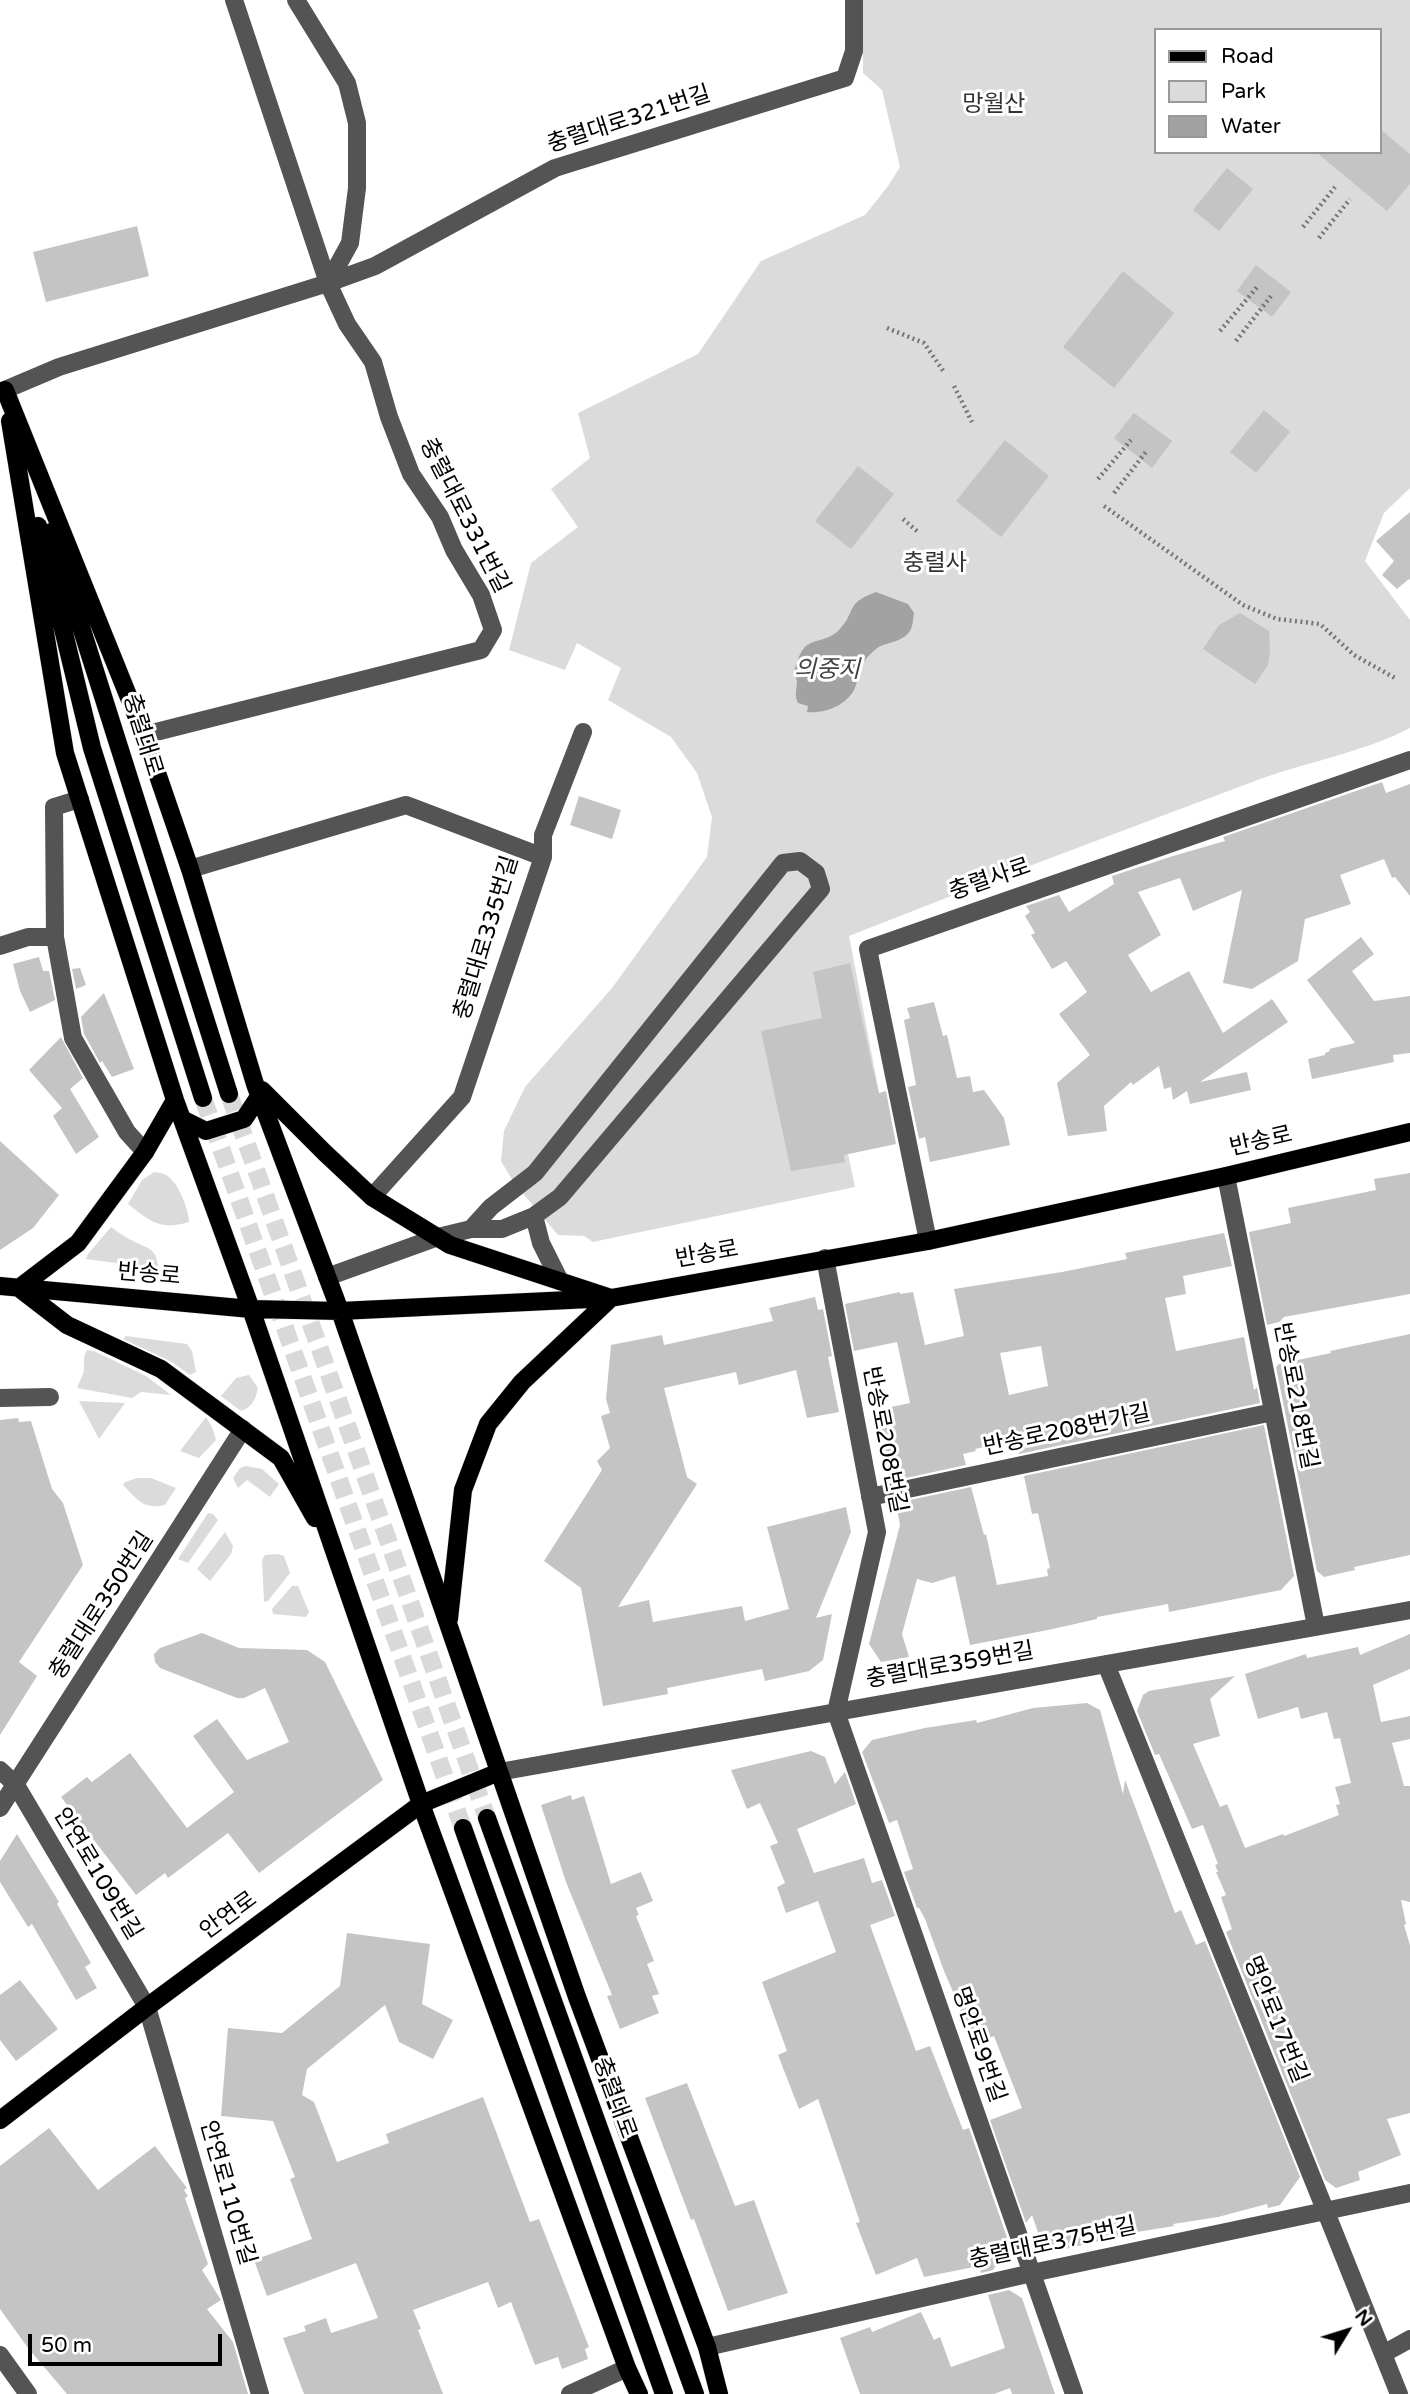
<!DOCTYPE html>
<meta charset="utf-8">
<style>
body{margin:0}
#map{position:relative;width:1410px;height:2394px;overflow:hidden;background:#fff;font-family:"Varela Round",sans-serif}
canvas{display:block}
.legend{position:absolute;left:1154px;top:28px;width:228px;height:126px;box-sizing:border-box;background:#fff;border:2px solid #999;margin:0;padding:9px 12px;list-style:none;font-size:21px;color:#000}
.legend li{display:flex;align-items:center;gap:14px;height:35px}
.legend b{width:35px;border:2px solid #999}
.north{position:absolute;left:1312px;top:2296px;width:70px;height:70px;-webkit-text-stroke:5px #fff;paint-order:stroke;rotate:52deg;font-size:19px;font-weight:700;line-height:28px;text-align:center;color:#000}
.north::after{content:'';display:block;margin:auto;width:24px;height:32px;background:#000;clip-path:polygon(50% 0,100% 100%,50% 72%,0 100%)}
.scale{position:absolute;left:28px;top:2334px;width:194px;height:32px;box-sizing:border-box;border:4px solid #000;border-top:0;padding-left:9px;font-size:21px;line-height:24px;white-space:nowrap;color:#000;-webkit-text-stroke:5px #fff;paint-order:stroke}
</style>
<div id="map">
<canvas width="1410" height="2394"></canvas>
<ul class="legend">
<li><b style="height:9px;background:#000"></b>Road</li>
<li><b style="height:19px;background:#dbdbdb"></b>Park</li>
<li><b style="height:19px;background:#a2a2a2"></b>Water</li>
</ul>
<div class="north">N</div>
<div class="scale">50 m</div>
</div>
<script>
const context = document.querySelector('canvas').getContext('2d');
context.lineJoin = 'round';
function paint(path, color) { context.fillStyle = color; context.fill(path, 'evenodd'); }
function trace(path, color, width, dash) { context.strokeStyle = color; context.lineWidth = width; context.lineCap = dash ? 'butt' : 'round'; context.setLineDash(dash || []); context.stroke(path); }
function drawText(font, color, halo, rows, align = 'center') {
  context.font = font + ' "Varela Round","Noto Sans KR",sans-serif'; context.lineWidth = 6; context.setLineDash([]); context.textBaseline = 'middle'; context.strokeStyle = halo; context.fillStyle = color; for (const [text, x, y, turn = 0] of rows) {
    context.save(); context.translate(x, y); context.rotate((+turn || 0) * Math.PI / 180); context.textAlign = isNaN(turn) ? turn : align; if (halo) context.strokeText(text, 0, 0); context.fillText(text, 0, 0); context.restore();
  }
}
paint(new Path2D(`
 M863,0H1410V488L1384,513L1365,561L1410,620V728C1362,753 1305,762 1255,781C1119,832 983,883 849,936L880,1098L838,1107L855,1187L593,1242L584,1236L558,1235L514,1183L501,1161L504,1131L525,1087L612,988L707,857L712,817L697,773L671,737L608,700L621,668L577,643L565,670L509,650L531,563L578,527L551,489L590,458L578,413L698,354L761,261L865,215L888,186L900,167L882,90L863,73ZM1156,30H1380V152H1156Z
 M154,1172C160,1173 165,1173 170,1178C179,1186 189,1210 189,1222C160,1231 150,1221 128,1204L142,1180Z
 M111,1227C118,1232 126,1238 135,1242C152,1250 155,1248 159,1269L86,1259L88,1254Z
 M126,1336L187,1344L192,1351L196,1372L190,1375L172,1362L123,1339Z
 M87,1350L94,1351L146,1376L171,1395L141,1392L132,1398L77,1388L84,1371V1357Z
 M249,1375L258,1388C256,1398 252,1408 241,1411L221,1396L236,1378Z
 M79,1401L125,1403L99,1439Z
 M206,1417L212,1427L216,1440L199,1458L180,1451Z
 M246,1466L262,1469L279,1484L270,1497L247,1480L238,1488L233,1478L240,1468Z
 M137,1478H151L176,1488L165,1505C143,1510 137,1499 123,1485L125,1482Z
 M208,1513L213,1514L218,1520L188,1563L178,1559Z
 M225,1532L233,1546L231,1554L210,1581L197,1569Z
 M278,1554L284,1556L290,1573L268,1601L264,1602L262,1560L265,1555Z
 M292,1586H298L309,1612L306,1617L273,1614L272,1609Z`), '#dbdbdb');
paint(new Path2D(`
 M876,592L908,604L914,613C913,618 913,625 911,629C906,640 892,642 883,645C877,647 870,654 866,659C859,667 859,675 856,685C850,704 826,714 807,712L808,706L798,703C794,695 797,689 797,681C796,678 794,674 794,671C795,667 797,664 798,660C806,634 823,646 839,630C857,611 844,604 876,592Z`), '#a2a2a2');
paint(new Path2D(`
 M1380,129L1410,154V184L1387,211L1316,152H1380Z
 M1227,168L1253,189L1219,231L1193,210Z
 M137,226L149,276L46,302L33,252Z
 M1256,265L1291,292L1272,317L1237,291Z
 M1123,271L1174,313L1114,388L1063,347Z
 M1264,410L1290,432L1256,473L1230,452Z
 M1134,413L1172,441L1152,468L1114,438Z
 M1005,440L1049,476L1001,537L956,501Z
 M858,466L894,494L851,549L815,521Z
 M1410,512V580L1409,579L1397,589L1382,575L1394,561L1376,541Z
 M1240,613L1269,631L1270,652L1268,665L1255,684L1203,649L1219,625Z
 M1382,782L1386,793L1410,784V896L1395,877L1392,878L1384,859L1340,875L1351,904L1305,919L1298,961L1252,989L1223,983L1242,890L1193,911L1180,878L1138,892L1161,935L1128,955L1151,992L1189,971L1223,1033L1272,999L1288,1022L1200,1082L1247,1072L1251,1090L1190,1104L1187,1091L1173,1100L1171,1087L1164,1089L1159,1066L1133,1085L1131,1082L1104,1106L1107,1131L1068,1136L1057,1083L1090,1055L1059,1014L1087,992L1066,961L1052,969L1031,935L1035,933L1025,916L1030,912L1026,906L1059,895L1069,912L1114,884L1112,876L1173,856L1225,841L1223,837Z
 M579,796L621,810L612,839L570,825Z
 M1361,937L1374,954L1352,971L1374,1001L1410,996V1053L1393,1055L1394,1062L1312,1079L1308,1059L1325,1055V1053L1330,1051L1329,1049L1355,1043L1307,980Z
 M39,957L43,971H49L55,1000L30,1012L20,991L13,964Z
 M850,963L872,1065L879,1093L886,1091L896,1144L844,1155L845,1162L791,1171L761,1031L822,1018L813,972Z
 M80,968L86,985L76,989L72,969Z
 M104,993L134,1069L112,1077L102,1061L100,1063L84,1034L81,1017Z
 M934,1002L943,1036L947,1035L957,1078L970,1076L973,1092L984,1090L1004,1118L1010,1145L930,1162L925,1137L919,1139L908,1087L916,1085L904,1020L910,1018L907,1008Z
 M61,1037L83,1078L70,1089L99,1137L76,1154L53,1116L62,1108L29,1070Z
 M0,1141L59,1195L33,1228L0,1250Z
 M1410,1173V1294L1284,1317L1279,1322L1267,1325L1249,1232L1291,1223L1288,1208L1376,1190L1374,1179Z
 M1224,1233L1232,1266L1183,1276L1186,1294L1165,1298L1176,1351L1244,1337L1254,1390L1257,1387L1260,1403L1019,1454L1016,1440L975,1449L976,1451L963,1454L966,1465L892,1481L877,1410L910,1403L897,1342L854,1351L845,1304L900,1292V1294L913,1292L925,1345L964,1336L954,1289L1062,1272L1127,1259L1125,1253ZM1041,1346L1048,1386L1009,1395L1000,1353Z
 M815,1297L818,1310L823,1309L832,1356L828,1357L839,1412L807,1418L796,1370L739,1385L736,1372L664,1388L687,1477L697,1484L618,1607L649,1600L653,1622L742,1606L745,1621L789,1609L767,1527L846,1507L851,1532L816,1618L832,1614L823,1660L809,1671L765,1681L762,1669L667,1688L668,1694L603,1706L581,1588L544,1561L602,1470L597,1461L610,1448L601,1416L610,1413L606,1399L611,1345L662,1335L664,1345L773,1321L769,1308Z
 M1410,1334V1555L1354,1567L1355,1570L1324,1577L1317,1571L1276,1367L1279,1364L1331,1353L1330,1351Z
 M18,1418L19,1422L31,1421L52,1489L63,1503L83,1565L19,1662L37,1676L0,1735V1420Z
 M1264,1425L1294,1576L1281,1590L1169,1612L1168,1604L1097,1617V1619L1048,1630L970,1645L955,1576L932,1583L917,1579L902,1634L909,1657L881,1662L869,1644L900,1525L896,1503L971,1487L984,1535L986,1534L997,1585L1048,1576L1047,1569L1050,1568L1038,1513L1032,1514L1024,1476Z
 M202,1633L239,1648L307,1650L325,1662L383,1780L259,1873L228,1833L168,1878L165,1873L136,1895L61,1797L87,1777L92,1782L130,1753L187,1828L234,1792L193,1736L217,1719L247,1760L289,1742L265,1688L244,1698H237L160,1668L155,1662L154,1654L160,1648Z
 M1410,1634V1669L1373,1685L1381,1722L1410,1716V1739L1392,1743L1404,1786H1410V1902L1401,1900L1406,1924L1404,1925L1410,1945V2113L1387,2119L1401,2155L1358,2172L1360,2180L1336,2188L1325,2180L1226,1932L1232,1929L1221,1897L1226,1895L1216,1872H1218L1215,1865L1218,1864L1203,1825L1192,1829L1159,1754L1155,1755L1137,1711L1143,1695L1149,1691L1235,1676L1210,1699L1220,1736L1193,1744L1220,1807L1227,1804L1245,1848L1283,1834L1284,1836L1339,1815L1336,1805L1340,1804L1335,1787L1351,1783L1340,1738L1334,1739L1327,1712L1301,1719L1298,1707L1258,1719L1245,1674L1306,1654L1307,1658L1358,1647L1360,1655Z
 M1087,1703L1100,1710L1123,1794L1125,1780L1175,1913L1181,1910L1196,1945L1205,1941L1300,2177L1280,2205L1268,2208L1267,2204L1218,2217L1173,2224L1174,2226L1137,2232L1057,2251L1042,2244L1032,2215L1026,2223L990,2120L1022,2108L994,2036L975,2043L944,1971L925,1919L919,1908H917L904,1872L913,1869L897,1820L889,1823L862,1752L872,1740L925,1728L976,1720L977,1723L1033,1708Z
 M811,1751L825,1757L835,1784L845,1772L856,1804L797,1829L814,1873L864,1858L872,1883L882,1880L895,1916L870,1925L916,2051L930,2046L963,2130L969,2128L1010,2246L993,2270L981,2273L979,2266L924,2277L917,2258L876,2275L856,2223L860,2222L818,2099L799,2109L778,2055L787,2051L762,1982L836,1952L818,1901L786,1913L777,1887L785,1883L770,1846L778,1843L760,1803L747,1809L731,1770Z
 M571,1795L572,1800L584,1796L611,1884L641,1872L653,1901L636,1908L639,1915L636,1916L654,1961L647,1964L659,1994L652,1996L659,2013L620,2029L607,1996L612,1995L566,1882L541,1805Z
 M17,1834L59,1902L57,1904L91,1963L85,1967L97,1988L76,2000L32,1924L28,1927L0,1882V1861Z
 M347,1933L430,1944L422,2004L453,2020L433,2059L399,2042L385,2005L307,2069L302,2095L314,2102L337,2162L389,2143L386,2134L483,2097L530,2222L539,2219L589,2347L585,2349L588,2359L562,2369L558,2357L535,2365L511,2302L498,2308L488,2282L413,2310L421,2329L418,2330L443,2394H304L283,2338L306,2331L304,2326L326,2318L331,2333L378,2318L356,2263L267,2296L254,2260L312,2239L290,2179L295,2177L273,2121L221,2116L228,2028L282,2033L340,1986Z
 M20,1980L58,2029L16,2061L0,2040V1995Z
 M687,2083L735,2206L754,2200L788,2293L728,2311L694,2219L691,2220L645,2098Z
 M49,2128L98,2190L155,2146L187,2188L184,2190L188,2196L185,2198L208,2264L202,2270L221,2300L207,2309L233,2342L248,2394H67L28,2348L0,2309V2166Z
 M1009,2290L1022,2298L1055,2394H1012L1010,2388L994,2394H860L840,2338L870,2327L872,2332L921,2312L934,2340L940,2337L951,2367L1005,2348L988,2295Z`), '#c4c4c4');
trace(new Path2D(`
 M229,1094L487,1818
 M203,1098L463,1828`), '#d9d9d9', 18, [18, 9]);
const major = new Path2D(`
 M5,390L144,735L190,869L255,1084L340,1311L577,1997L707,2347L719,2394
 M10,421L65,753L175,1100L251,1309L421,1804L627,2368L639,2394
 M38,526L92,748L203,1098
 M51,532L229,1094
 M262,1090L325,1153L372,1197L450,1245L611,1298L522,1382L488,1424L463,1490L449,1619
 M175,1100L145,1152L78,1243L19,1288L67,1325L161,1369L281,1458L315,1518
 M182,1119L206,1131L244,1119L260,1095
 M0,1286L251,1309L340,1311L611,1298L928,1241L1226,1176L1410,1132
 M487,1818L695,2394
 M463,1828L664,2394
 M0,2120L147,2007L421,1804L499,1772`);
trace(major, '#dbdbdb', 19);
trace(new Path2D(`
 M1303,227L1335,187
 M1319,238L1350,199
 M887,328L924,343L944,372
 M1220,331L1258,286
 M1236,341L1271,296
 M954,386L972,422
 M1098,479L1131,440
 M1114,493L1146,452
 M1104,506L1243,605L1277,619L1320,624L1354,655L1395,678
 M903,519L918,532`), '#767676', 4.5, [2, 3.5]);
trace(new Path2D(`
 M296,0L347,83L357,123V188L350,243L328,283
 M0,392L59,367L328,283L375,266L555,168L845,78L854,51V0
 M144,735L481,650L493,630L481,595L454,550L440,517L411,474L389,417L373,362L347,324L328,283L234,0
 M80,799L54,807L55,937L73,1038L127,1132L145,1152
 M190,869L406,805L543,857
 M0,946L28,937H55
 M1226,1176L1316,1626
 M372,1197L462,1097L543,857V835L583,732
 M471,1229L491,1207L535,1173L783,863L800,861L816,873L821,889L560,1197L534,1216L541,1243L560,1281
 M928,1241L868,949L1410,760
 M825,1258L877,1532L836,1712L1074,2394
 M327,1277L438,1237L471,1229H502L534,1216
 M0,1398L50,1397
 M870,1497L1273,1412
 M1106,1664L1399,2394
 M0,1770L16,1785L147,2007L260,2394
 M499,1772L1410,1610
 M0,1808L243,1429
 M707,2347L1032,2273L1410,2193
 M1383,2354L1410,2339
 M0,2355L28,2394
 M570,2394L627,2368`), '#545454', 18);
trace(major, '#000', 18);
drawText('23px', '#323232', '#fff', [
 ["망월산",994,105],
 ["충렬사",935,564]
]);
drawText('23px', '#000', '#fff', [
 ["충렬대로321번길",629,120,-18],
 ["충렬대로331번길",464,516,63],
 ["충렬대로",142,735,73],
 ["충렬사로",990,880,-19],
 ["충렬대로335번길",487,938,-73],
 ["반송로",1261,1142,-13],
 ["반송로",707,1255,-10],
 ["반송로",149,1275,5],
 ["반송로218번길",1295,1396,79],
 ["반송로208번가길",1067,1431,-12],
 ["반송로208번길",884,1440,79],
 ["충렬대로350번길",102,1606,-57],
 ["충렬대로359번길",950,1666,-10],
 ["안연로109번길",97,1874,59],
 ["안연로",229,1916,-36],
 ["명안로17번길",1275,2020,68],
 ["명안로9번길",978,2045,71],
 ["충렬대로",614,2098,70],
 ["안연로110번길",227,2193,74],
 ["충렬대로375번길",1053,2244,-12]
]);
drawText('italic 24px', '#434343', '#fff', [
 ["의중지",827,671]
]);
</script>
